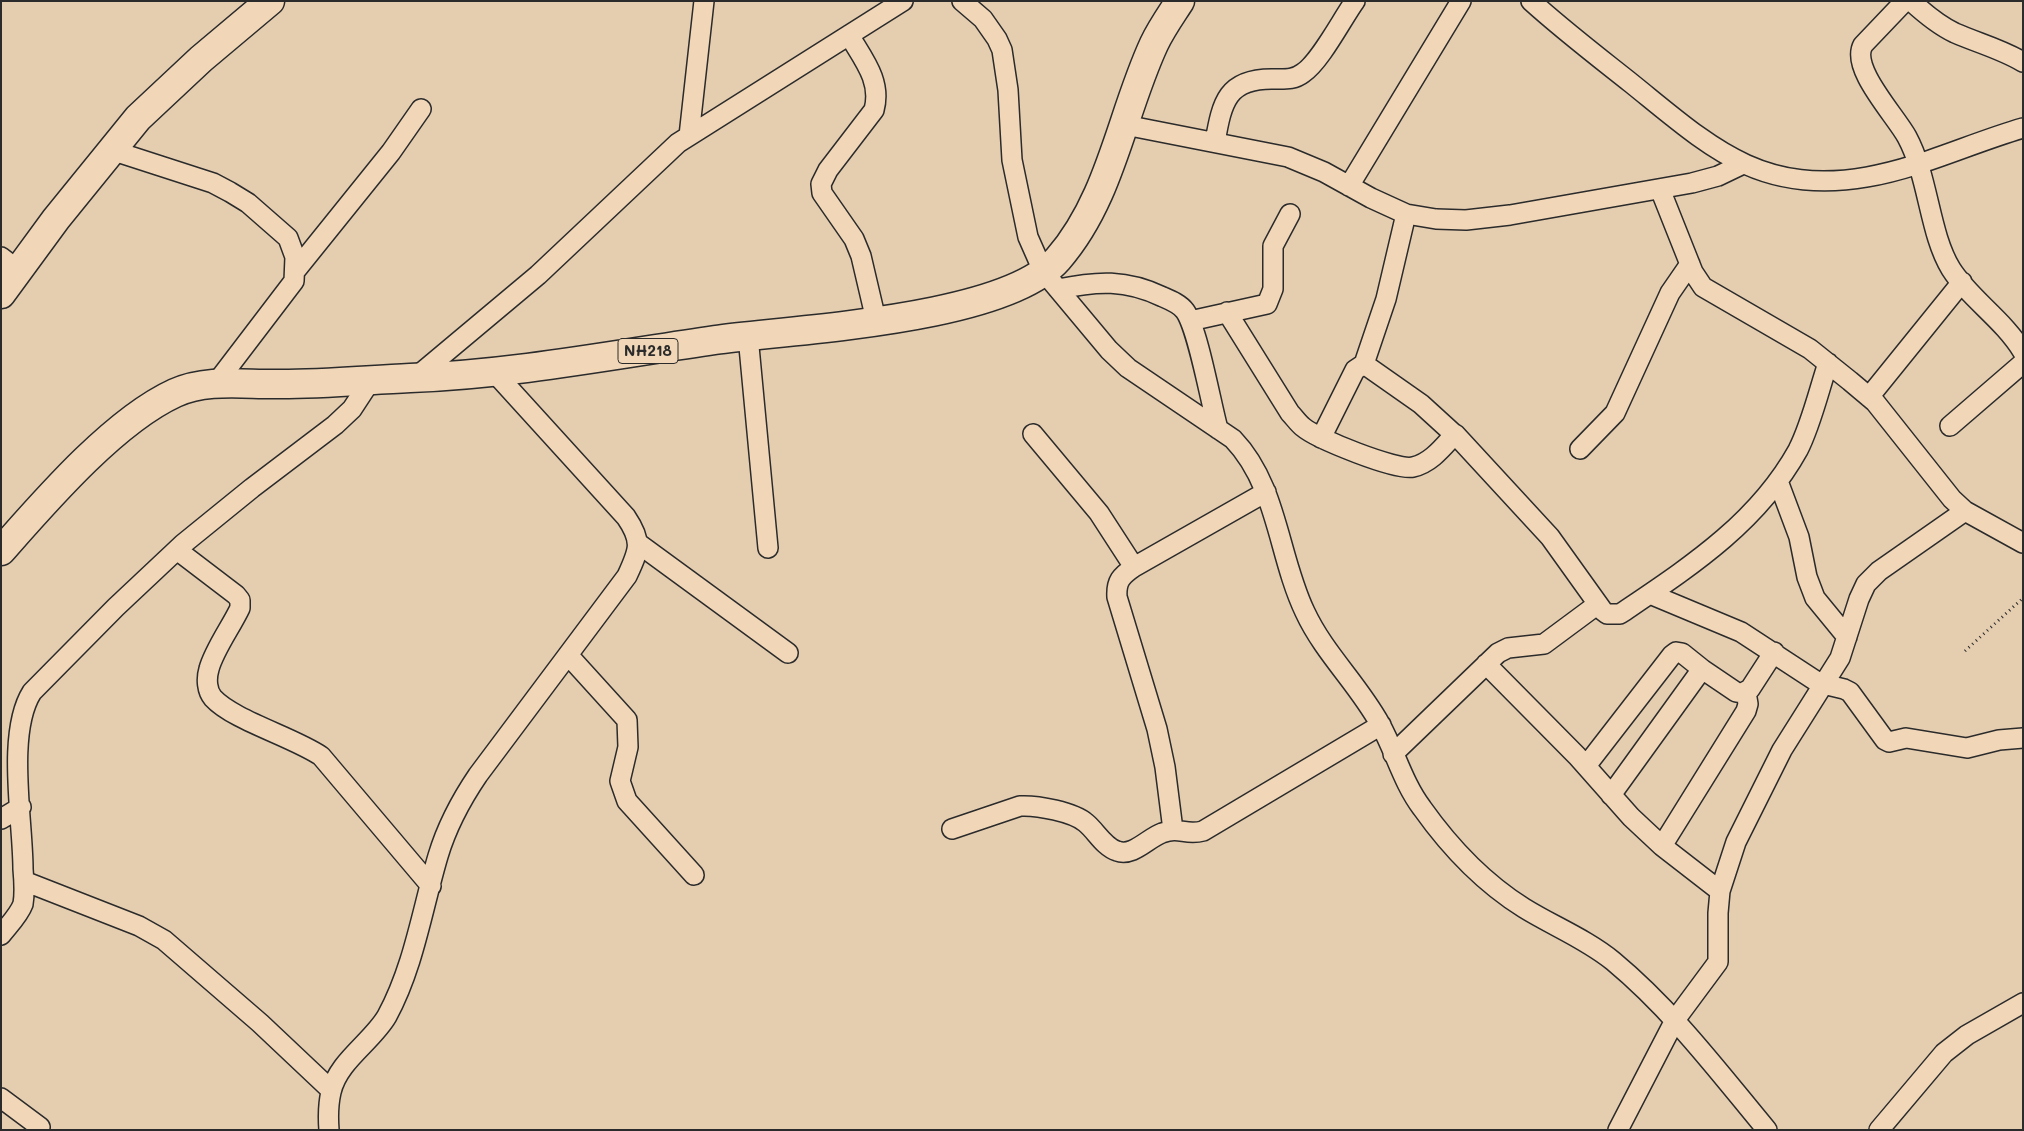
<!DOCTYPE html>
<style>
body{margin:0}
#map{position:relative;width:2024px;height:1131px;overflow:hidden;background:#e5cdb0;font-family:Mali,sans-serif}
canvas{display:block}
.frame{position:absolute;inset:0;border:2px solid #2b2b2b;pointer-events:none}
</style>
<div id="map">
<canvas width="2024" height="1131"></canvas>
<div class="frame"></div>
</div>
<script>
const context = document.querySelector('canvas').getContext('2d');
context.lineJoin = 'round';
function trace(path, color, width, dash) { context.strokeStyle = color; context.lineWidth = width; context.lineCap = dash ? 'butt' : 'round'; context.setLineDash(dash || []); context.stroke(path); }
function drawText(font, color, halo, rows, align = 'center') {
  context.font = font + ' Mali,sans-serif'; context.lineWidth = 4.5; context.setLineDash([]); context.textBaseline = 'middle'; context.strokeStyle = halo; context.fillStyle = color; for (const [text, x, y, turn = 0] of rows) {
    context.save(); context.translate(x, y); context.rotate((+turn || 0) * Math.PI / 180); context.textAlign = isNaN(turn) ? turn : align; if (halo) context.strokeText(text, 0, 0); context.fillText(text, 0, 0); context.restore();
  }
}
const street = new Path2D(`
 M962,1L983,19L997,39L1002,50L1008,90L1012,160L1028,237L1043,271L1109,350L1128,368L1233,439C1278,486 1278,556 1305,612C1324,653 1358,684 1380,724C1395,751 1403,783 1422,808C1449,846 1484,883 1524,908C1553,926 1586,939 1613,961C1672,1010 1718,1071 1767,1130
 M1531,1C1563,30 1597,56 1631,83C1708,145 1759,196 1867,177C1920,168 1971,143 2023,128
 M1905,1L1863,45C1850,68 1895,115 1907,137C1929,178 1929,233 1951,269C1970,299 2003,319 2023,352
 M1911,1C1924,13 1938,25 1955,33C1978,43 2001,49 2023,62
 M849,35C863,59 882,81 874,110L828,170L821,184L822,193L854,239L861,256L876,320
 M1125,125L1288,157L1324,172L1371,198L1406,214L1436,219L1466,220L1510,215L1692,183L1718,176L1743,164
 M689,136L704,1
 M1215,142C1222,102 1227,78 1274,79C1285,79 1294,80 1303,73C1320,62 1342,19 1355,1
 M111,150L213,183L230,192L248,203L288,238L295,257L294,281L217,382
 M1349,186L1461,1
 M1660,189L1693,272L1703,287L1810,349L1850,381L1875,402L1952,499L1965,511L2023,543
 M1,257L18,270
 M296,270L391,152L421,109
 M1058,289C1097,281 1126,279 1163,297C1170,300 1180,304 1185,311C1198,329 1211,404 1218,429
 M1227,312L1290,413C1294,417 1298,423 1303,427C1317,439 1397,471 1413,467C1431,463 1443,447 1455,434L1550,537L1603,611L1607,614H1620C1688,568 1757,524 1798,450C1811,425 1819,390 1828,363
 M1190,321L1267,304L1273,289V246L1290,214
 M748,336L768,548
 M1364,364L1386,299L1406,214
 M415,378L538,275L678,143L903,1
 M1869,397L1962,282
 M1950,426L2023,363
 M1033,434L1099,513L1134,567
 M1321,438L1355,370L1364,364L1421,404L1455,435
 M1580,449L1615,413L1670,293L1690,264
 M1778,481L1799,537L1807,577L1815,598L1847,637
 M639,544L788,653
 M177,550L236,595L240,600V608C231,627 214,650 209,669C206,679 207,691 213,698C233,720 293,737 321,756L431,886
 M1650,594L1741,632L1819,683L1844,689L1850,692L1885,740L1889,742L1906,738L1967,748L1999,740L2023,738
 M568,655L627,720L628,747L620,781L627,801L694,875
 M1486,664L1577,756L1631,817L1662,846
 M1393,754L1498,653L1508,648L1544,644L1598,604
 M1586,766L1672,655L1676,652L1682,653L1702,669
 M1611,795L1702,669L1736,692L1742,693L1750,689L1774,652
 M1,819L21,807
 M952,829L1020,806C1037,805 1074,812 1086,823C1096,831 1104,847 1117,851C1133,857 1148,838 1162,833C1180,826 1185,836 1203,831L1381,725
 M1173,830L1165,767L1157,729L1117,597C1116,581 1121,576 1134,567L1266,492
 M24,881L139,926L164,940L260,1023L331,1090
 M1720,891L1662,846L1746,711L1748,704L1746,692
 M1,935C8,926 19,915 23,904C25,893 24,880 23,869C23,821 6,733 32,692L116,607L183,544L252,488L335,425L352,409L371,380
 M1,1098L40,1127
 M329,1130C328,1117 328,1105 331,1092C338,1061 372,1042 387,1016C414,966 422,910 438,856C447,826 461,800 478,775L627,576C639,550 643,542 626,517L495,373
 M1618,1130L1675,1020L1718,962V913L1720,891L1736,842L1782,750L1840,658L1859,599L1866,584L1879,571L1965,511
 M1879,1130L1944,1053L1967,1035L2023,1003`);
const secondary = new Path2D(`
 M1,294L56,219L138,118L201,59L270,1`);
const highway = new Path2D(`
 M1,551C46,500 114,421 175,393C208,378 246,385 281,384C324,384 367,380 410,378C514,374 612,355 715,340C796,329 1005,320 1058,259C1111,198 1121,115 1154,44C1161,29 1171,15 1180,1`);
trace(street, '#2b2b2b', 22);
trace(secondary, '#2b2b2b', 31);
trace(highway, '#2b2b2b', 31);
trace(new Path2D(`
 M1965,651L2023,598`), '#2b2b2b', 3, [1, 4]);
trace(street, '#f1d7b8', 19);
trace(secondary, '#f1d7b8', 28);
trace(highway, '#f1d7b8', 28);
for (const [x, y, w] of [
 [648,351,60]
]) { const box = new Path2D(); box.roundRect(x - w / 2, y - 12.5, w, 25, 4); context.fillStyle = '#f1d7b8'; context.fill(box); trace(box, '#2b2b2b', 1); }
drawText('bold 15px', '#2b2b2b', null, [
 ["NH218",648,351]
]);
</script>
